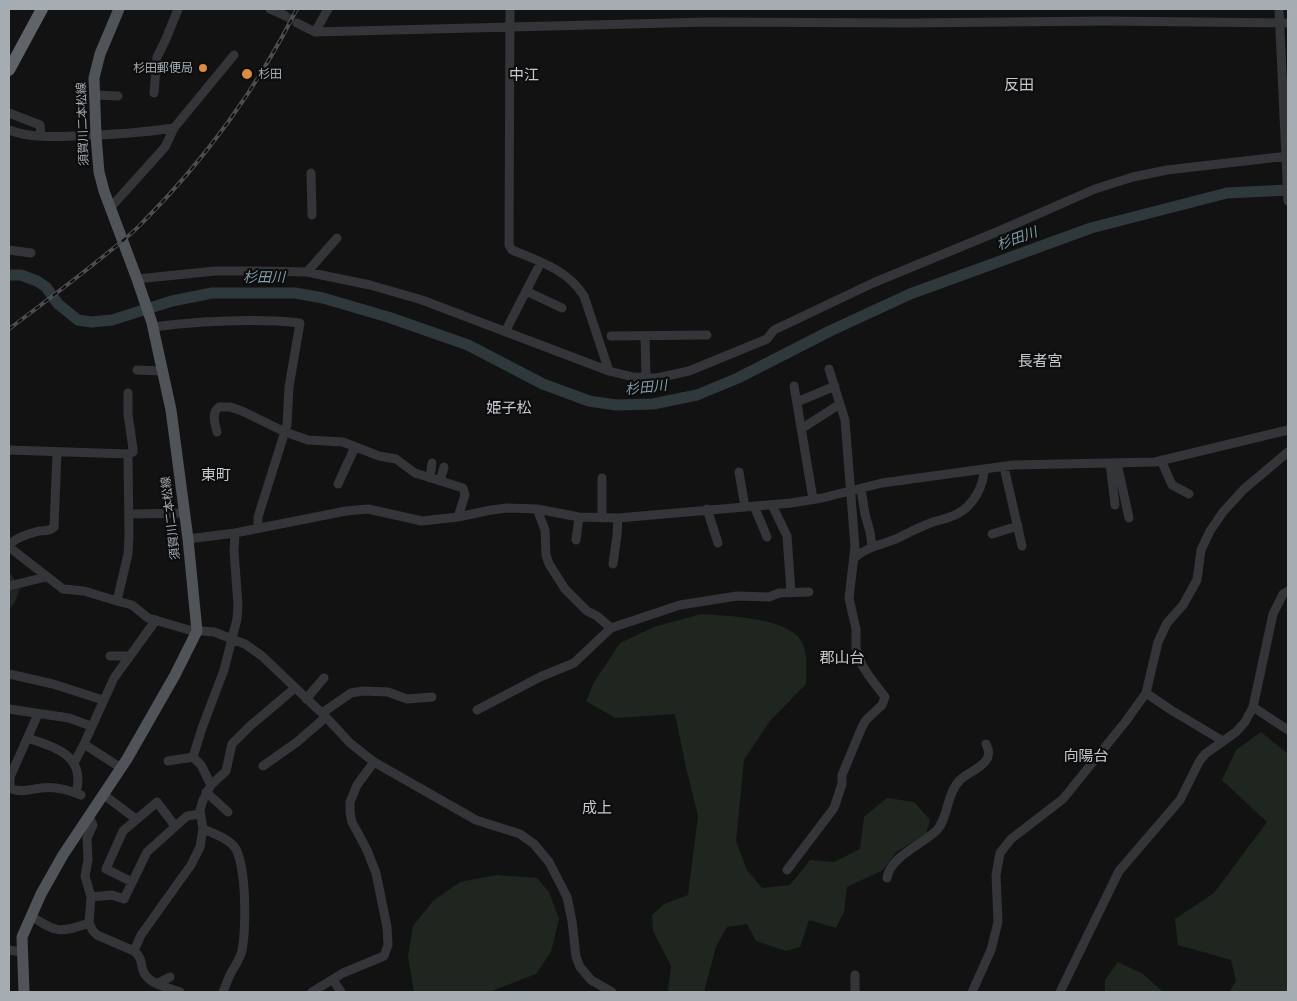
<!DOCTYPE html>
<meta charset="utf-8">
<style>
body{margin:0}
#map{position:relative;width:1297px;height:1001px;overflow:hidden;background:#121213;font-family:Montserrat,sans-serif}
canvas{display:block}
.frame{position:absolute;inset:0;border:10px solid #a5acb2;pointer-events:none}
</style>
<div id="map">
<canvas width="1297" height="1001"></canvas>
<div class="frame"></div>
</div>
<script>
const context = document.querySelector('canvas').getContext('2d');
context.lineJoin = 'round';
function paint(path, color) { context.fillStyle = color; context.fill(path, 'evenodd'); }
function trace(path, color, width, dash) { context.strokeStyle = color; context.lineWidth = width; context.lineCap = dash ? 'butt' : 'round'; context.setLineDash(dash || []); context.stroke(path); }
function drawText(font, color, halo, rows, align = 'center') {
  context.font = font + ' Montserrat,"Noto Sans JP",sans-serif'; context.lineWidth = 4.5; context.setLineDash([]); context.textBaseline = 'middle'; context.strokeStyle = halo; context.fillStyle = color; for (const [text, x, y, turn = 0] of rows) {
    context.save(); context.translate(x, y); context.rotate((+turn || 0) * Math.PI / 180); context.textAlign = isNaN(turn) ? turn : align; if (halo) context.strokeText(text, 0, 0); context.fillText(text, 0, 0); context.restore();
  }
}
paint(new Path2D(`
 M9,571L20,588L15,602L9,610Z
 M701,614C726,616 789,617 802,642C808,654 806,671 806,684L770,721L744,760L736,841L747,870L762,888L790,885L810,860L834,862L860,849L864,817L887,798L914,802L930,820L926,834L896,852L883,870L847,887L844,912L836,928L809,920L800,947L786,951L756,941L747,924L727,927L716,947L704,992H671L668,990L671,966L653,931L652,915L664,904L688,895L698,816L685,763L675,714L615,718L586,701L593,684L620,643L654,627Z
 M1261,732L1288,754V992H1229L1236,981L1231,960L1178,945L1175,919L1214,893L1267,822L1222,780L1236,750Z
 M496,875L537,878L549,892L559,919L551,952L536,974L489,992H414L408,957L413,926L433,901L460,882Z
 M1118,962L1143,974L1163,992H1105V980Z`), '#1f261f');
trace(new Path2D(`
 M9,275H21L37,281L46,287L58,304L78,320L91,322L112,320L172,301L212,293H295L323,298L388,317L468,345L543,384L589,401L616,405L653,404L697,395L738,378L830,331L910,294L1091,228L1227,193L1288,190`), '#2f393c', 11);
trace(new Path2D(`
 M284,15L297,23`), '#2f3133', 9, [9, 4.5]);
trace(new Path2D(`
 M270,9L284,15
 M510,9L509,245L512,250C539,261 568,270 584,296L609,371L633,377L657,378L689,371L767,339L774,330L873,283L999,231L1095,189L1133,177L1167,170L1288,156
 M1279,9L1288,201
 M297,23L315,32L708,22L907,23L1106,21L1288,23
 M315,32L328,9
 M154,93L157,57L166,39L178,9
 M95,95L118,96
 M9,113L40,125L41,136
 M9,130C30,138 52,137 74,136C108,135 140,133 174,128
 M311,173L312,215
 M111,207L165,147L174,128L234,55
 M9,250L31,253
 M307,272L337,238
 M137,279L215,271H257L307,272L370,285L422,300L609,371
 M526,291L562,308
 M153,327C202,321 251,318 300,323L289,387L287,425L258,517V528
 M505,332L541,262
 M611,336L707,335
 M645,336L646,378
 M137,370L163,371
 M794,386L813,499
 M797,402L835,386
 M801,429L840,404
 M217,432C215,423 211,413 219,407H230L242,411L285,432L308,440L343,442L379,456L396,459L415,473L463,488L465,495L458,517
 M9,450L128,454L129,536L128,554L117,601
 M128,454L133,452V449L128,414V393
 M1161,460L1172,485L1189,494
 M1110,463L1115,505
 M1117,463L1129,518
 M1004,467L1022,546
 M739,472L745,507
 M430,478L432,463
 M602,478V518
 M440,481L444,467
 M338,484L355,447
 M861,489L865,514L870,532L872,547
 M772,505L787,536L791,592
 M754,506L767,537
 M537,509L545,530L546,555L549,564L565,589L587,611L597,616L611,628
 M707,509L718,543
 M135,514L185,513
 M992,534L1018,526
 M188,539L235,533L346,511L368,509L422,521L458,517L491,510L508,508L537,509L579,517L618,518L791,503L822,498L882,483L1013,465L1155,462L1288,430
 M576,540L579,517
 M9,545C17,537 28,534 39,531C45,530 49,532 54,527L57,452
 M9,547L63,589L84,591L117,601L132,605L148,618L189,630L214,632L245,644L262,656L326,717L350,743L374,762L476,820L520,834L534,844L549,862L567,897L572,921L576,957L580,967L591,980L612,992
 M854,558C867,547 880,545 896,539C907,534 917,528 928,524C937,520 948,519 957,514C973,506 984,486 984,469
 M613,564L617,535L618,518
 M9,586L46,577
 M110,656H129
 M9,674L53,684L103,700
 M1146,693L1171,710L1223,741
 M306,699L324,678
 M1253,707L1288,730
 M9,709L69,718L91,726
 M477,710L540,677L574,663L611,628L680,605L737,596L769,597L779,593L809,592
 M322,713L351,693L363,691L388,692L407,699L432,697
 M38,714L10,777V786L12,789C22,793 31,789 41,788C55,786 69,790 81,795
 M28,738C56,748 86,755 76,793
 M168,761L193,757
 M74,763L84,744
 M263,766L297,742L326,717
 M121,768L84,744L114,678L156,620
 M211,785L201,765L193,757L202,728L224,670L237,619L238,605L234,551L235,533
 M206,792L228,812
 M104,795L136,819
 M203,829C213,833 225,837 233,845C247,859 247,935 241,954C239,960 235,966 232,971C228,978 226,985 223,992
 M787,870L834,808L842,784V775L862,727L866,720L882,705L885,697L869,676L862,665L856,648V629L849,598L855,547L845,420L829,369
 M887,878C890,857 921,845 936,831C948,820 946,794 960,780C970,770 997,764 986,744
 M132,882L106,869L123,831L157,802L175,826
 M91,897L112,895L124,899L147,852L187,816L200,814
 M31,916C57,933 60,933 89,923L93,931L97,935L134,951L141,935L191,865L200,847L203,829L200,810L203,800L211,785L226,771L232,744L250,726L295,688
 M89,923L91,897L85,876L88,860L87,838L93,825L89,817
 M9,950L22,952
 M134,951C145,960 139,968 146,976C153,985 170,988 180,992
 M333,980L341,992
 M158,983L170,977
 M312,992L343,973L384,956L388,945L387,927L376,873L367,850L352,822L350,812V802L357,785L374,762
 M855,992V975
 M972,992L991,950L998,922L996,875L1000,853L1011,839L1063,799L1126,721L1146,693L1158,642L1167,623L1183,605L1197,580L1201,550L1210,531L1223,512L1244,489L1288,452
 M1060,992L1119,871L1180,800L1199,762L1205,754L1236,732L1245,722L1253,707L1273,614L1283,594L1288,591`), '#343538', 9);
trace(new Path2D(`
 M24,992L22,937L41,894L63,855L127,759L175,675L197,631L188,539L171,410L152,323L137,279L104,191L99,172L96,136L94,78L100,54L119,9`), '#505357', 11);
trace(new Path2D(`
 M9,70L42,9`), '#606468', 12);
const rail = new Path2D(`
 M9,329C41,305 73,281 105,255C117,245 131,235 142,223C205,160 257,88 297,9`);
trace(rail, '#4b4d51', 4);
trace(rail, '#0d0d0e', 2, [5.5]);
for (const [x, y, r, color] of [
 [203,68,5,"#dc8c42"],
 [247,74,6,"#dc8c42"]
]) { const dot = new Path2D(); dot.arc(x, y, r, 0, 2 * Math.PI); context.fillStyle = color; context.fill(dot); trace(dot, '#0d0d0e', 2); }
drawText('12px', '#a5acb2', '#0d0d0e', [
 ["杉田郵便局",193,68],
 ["杉田",258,74,"left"]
], 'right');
drawText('12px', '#a5acb2', '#0d0d0e', [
 ["須賀川二本松線",83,124,-92],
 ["須賀川二本松線",171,518,-97]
]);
drawText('italic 14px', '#809eaa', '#0d0d0e', [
 ["杉田川",1017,239,-20],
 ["杉田川",264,278],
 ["杉田川",646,388,-6]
]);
drawText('15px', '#c6cacf', '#0d0d0e', [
 ["中江",524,76],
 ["反田",1019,86],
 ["長者宮",1040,362],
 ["姫子松",509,409],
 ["東町",216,476],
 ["郡山台",842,659],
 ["向陽台",1086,757],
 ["成上",597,809]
]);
</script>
